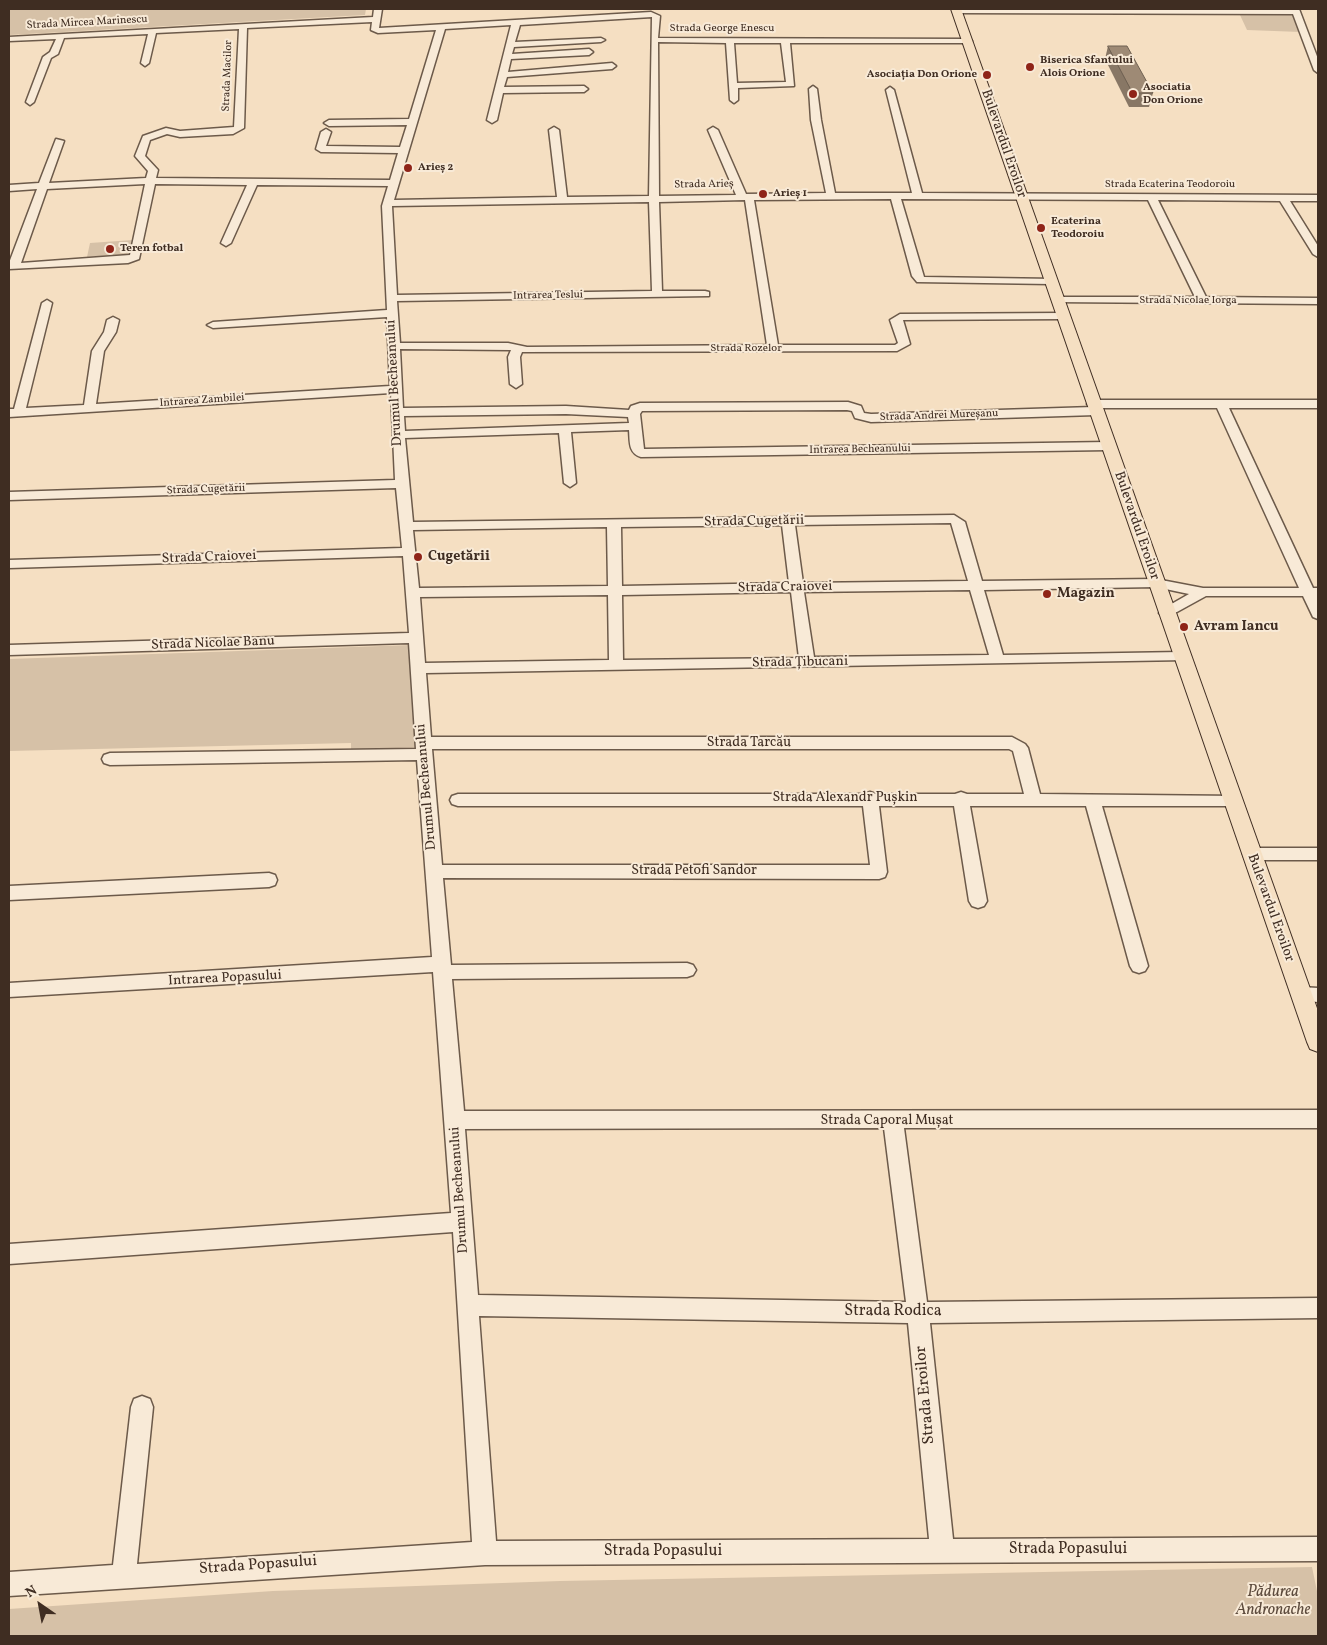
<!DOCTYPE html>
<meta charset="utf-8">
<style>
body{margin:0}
#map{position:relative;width:1327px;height:1645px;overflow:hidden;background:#f5dfc2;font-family:Vollkorn,serif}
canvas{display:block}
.frame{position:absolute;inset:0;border:10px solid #3f2d22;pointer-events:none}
.north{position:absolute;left:15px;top:1580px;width:50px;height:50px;-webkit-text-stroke:4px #f8ead7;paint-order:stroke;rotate:327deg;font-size:14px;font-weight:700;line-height:20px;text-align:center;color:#3f2d22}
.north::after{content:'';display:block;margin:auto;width:18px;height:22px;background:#3f2d22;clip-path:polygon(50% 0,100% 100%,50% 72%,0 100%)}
</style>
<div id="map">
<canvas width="1327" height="1645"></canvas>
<div class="frame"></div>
<div class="north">N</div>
</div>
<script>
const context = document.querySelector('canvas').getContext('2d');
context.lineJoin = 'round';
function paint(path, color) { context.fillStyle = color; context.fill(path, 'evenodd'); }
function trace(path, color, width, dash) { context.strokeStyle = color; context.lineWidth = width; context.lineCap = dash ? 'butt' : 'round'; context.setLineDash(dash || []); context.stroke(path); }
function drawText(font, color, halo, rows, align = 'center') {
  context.font = font + ' Vollkorn,serif'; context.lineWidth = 4; context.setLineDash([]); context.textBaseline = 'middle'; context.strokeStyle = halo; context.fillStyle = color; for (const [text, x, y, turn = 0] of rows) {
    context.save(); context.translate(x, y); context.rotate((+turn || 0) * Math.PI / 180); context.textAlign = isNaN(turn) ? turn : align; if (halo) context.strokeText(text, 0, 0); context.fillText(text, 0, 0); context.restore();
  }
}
paint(new Path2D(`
 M9,9H366L365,15L9,35Z
 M1240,15H1295L1301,32L1247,30Z
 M133,240L130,254L87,257L90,243Z
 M411,645L422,753L351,754V743L9,751V659Z
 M1312,1567L1318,1596V1636H9V1609L273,1591L560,1581Z`), '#d6c1a7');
const minor = new Path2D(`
 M374,9H382L379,28L651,12L660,16L658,38L968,39L972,41L968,43H790L794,86L738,88V100L734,103L730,100L726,43L658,42L659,196L736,195L708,130L713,127L718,130L746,194L826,193L811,120L809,89L813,86L817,89L821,120L835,193H912L886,90L890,87L894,90L922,193L1318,195V201H1290L1318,246V257L1313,254L1280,201L1158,200L1206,297L1318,298V304L1053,302V298L1057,297H1195L1148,200L901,199L924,277L1055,279L1056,281L1051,284L917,282L912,276L891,199L754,200L778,345H895L898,343L890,320L900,314L1063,313L1069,316L1063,319L903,320L910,344L897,351L522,352L520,357L522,384L516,388L510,384L508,357L511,350L400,349L403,408L566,406L629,410L631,406L640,403L848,402L861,406L864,413L871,414L1093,407L1087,404L1093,400H1318V408H1229L1313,588H1318V619L1313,617L1303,596H1206L1166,618L1159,613L1161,610L1189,594L1156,587L984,590L1003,655L1181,652L1186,654L1188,657L1186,660L426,673L431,737H1012L1025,744L1028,748L1040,794L1238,796L1240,800L1238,804L1232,806H1102L1148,966L1145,971L1139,973L1133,971L1130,966L1086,806H970L987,901L984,906L978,908L972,906L969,901L954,806H879L887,872L885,877L879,879L443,878L451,965L687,963L693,965L696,970L693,975L687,977L452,979L464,1111L1318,1110V1128H904L927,1302L1318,1298V1318L930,1323L953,1539L1318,1537V1561L485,1565L9,1596V1572L113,1565L131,1407L134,1399L142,1396L150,1399L153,1407L137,1564L472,1542L453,1232L9,1264V1244L451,1213L433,972L9,997V983L432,957L417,760L110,765L104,763L102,759L104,755L110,753L416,749L409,643L9,655V645L409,633L403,556L9,568V560L402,548L396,488L9,500V492L395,480L391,393L9,417V409H14L42,303L47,300L52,303L26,408L84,405L92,351L104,332L107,320L113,317L119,320L116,332L104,351L96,404L390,386L387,317L213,328L207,325L213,322L387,310L382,206L388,186L257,185L231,243L226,246L221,243L247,185L155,184L139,259L128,263L9,269V263L37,189L9,191V185L39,183L56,139L64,141L49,183L146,178L148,171L135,156L143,136L166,128L180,131L234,127L239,29L156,33L149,63L145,66L141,63L148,34L64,38L58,54L51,58L34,102L30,105L26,102L43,57L50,52L56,39L9,41V37L373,17ZM652,17L649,196L567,197L559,130L554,127L549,130L557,197L394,200L445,29L511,25L487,120L492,123L497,120L503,93L584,92L588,89L584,86L504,87L507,77L612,69L616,66L612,63L508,72L511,59L589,55L593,52L589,49L512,54L514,47L601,42L605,40L601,38L515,42L520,25ZM372,22L371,30L378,33L436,30L409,119L329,120L324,123L329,126L407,125L400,147L326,146L331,132L326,129L321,132L316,149L321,152L398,153L390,180L156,178L158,170L145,156L150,140L167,134L180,137L233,134L244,128L247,28ZM734,43H781L786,82L737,83ZM145,184L130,255L21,263L47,189ZM745,200L767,345L527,347L508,343H400L397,301L709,296V292L705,291H662L659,202ZM649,202L652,291L397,295L392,206ZM1097,408H1217L1299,588H1203L1156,579L982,581L965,522L954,515L413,522L405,438L559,433L564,483L570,487L576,483L571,432L629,430C630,441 628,453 641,457L1108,450L1114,446L1108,442L644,449L640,414L642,411L847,410L852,411L855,418L871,422L1096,415L1102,411ZM566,414L628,417L629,423L405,431L404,416ZM951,523L968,581L803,583L795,525ZM782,525L789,583L622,586L621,527ZM607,527L608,586L419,588L413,530ZM970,590L989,655L814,657L804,592ZM791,592L799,658L623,660L622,595ZM608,595L609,660L425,663L420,597ZM432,749H1009L1013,751L1024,794H967L961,792L955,794H876L870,792L864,794H458L452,796L450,800L452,804L458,806H863L870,865H442ZM884,1128L906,1302L478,1295L465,1129ZM479,1316L908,1323L929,1539L496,1541Z
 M956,9H1299L1318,59V73L1314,70L1293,14L957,13L953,11Z
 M1251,848H1318V860H1251L1245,859L1243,854L1245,849Z
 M269,873L275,875L277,880L275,885L269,887L9,900V886Z
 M1301,987L1318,988V1002L1295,1000L1292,995L1295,990Z`);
const major = new Path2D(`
 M951,9H961L1318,1011V1052L1310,1049L1307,1042Z`);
trace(minor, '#6c5a4a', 3);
trace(major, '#3f2d22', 2);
paint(minor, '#f8ead7');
paint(major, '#f5dfc2');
paint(new Path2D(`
 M1108,46L1153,93L1149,107H1129L1105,59Z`), '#887765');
const building = new Path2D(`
 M1108,46H1127L1153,93H1133Z`);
paint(building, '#9e8a75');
trace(building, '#6f6152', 1);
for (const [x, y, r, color] of [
 [1030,67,5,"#8f2418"],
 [987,75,5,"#8f2418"],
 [1133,94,5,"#8f2418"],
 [408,168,5,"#8f2418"],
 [763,194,5,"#8f2418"],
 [1041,228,5,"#8f2418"],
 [110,249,5,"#8f2418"],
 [418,557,5,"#8f2418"],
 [1047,594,5,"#8f2418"],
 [1184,627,5,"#8f2418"]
]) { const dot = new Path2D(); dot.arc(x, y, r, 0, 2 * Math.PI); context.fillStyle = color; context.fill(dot); trace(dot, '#f8ead7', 2); }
drawText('11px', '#3f2d22', '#f8ead7', [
 ["Strada Mircea Marinescu",87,23,-3],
 ["Strada George Enescu",722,29],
 ["Strada Macilor",228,76,-88],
 ["Strada Arieș",704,185,-1],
 ["Strada Ecaterina Teodoroiu",1170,185],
 ["Intrarea Teslui",548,296,-1],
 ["Strada Nicolae Iorga",1188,301],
 ["Strada Rozelor",746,349],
 ["Intrarea Zambilei",202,401,-4],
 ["Strada Andrei Mureșanu",939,416,-2],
 ["Intrarea Becheanului",860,450,-1],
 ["Strada Cugetării",206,490,-2]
]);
drawText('bold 11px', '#3f2d22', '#f8ead7', [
 ["Biserica Sfantului",1040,61],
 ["Alois Orione",1040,74],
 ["Asociația Don Orione",977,75,"right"],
 ["Asociatia",1143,88],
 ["Don Orione",1143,101],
 ["Arieș 2",418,168],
 ["Arieș 1",773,194],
 ["Ecaterina",1051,222],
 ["Teodoroiu",1051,235],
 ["Teren fotbal",120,249]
], 'left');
drawText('14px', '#3f2d22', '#f8ead7', [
 ["Bulevardul Eroilor",1003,144,71],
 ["Drumul Becheanului",395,383,-93],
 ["Strada Cugetării",754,522,-1],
 ["Bulevardul Eroilor",1136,526,71],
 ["Strada Craiovei",209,558,-2],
 ["Strada Craiovei",785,588,-1],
 ["Strada Nicolae Banu",213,644,-2],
 ["Strada Țibucani",800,663,-1],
 ["Strada Tarcău",749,743],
 ["Drumul Becheanului",427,787,-95],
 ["Strada Alexandr Pușkin",845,798],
 ["Strada Petofi Sandor",694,871],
 ["Bulevardul Eroilor",1270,908,70],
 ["Intrarea Popasului",225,979,-3],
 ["Strada Caporal Mușat",887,1121],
 ["Drumul Becheanului",460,1190,-94]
]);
drawText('bold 14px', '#3f2d22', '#f8ead7', [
 ["Cugetării",428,557],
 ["Magazin",1057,594],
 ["Avram Iancu",1194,627]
], 'left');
drawText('16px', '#3f2d22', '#f8ead7', [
 ["Strada Rodica",893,1312],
 ["Strada Eroilor",926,1395,-95],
 ["Strada Popasului",1068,1550],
 ["Strada Popasului",663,1552],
 ["Strada Popasului",258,1566,-4]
]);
drawText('italic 16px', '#5d4b3d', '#f8ead7', [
 ["Pădurea",1273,1593],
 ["Andronache",1273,1611]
]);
</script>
